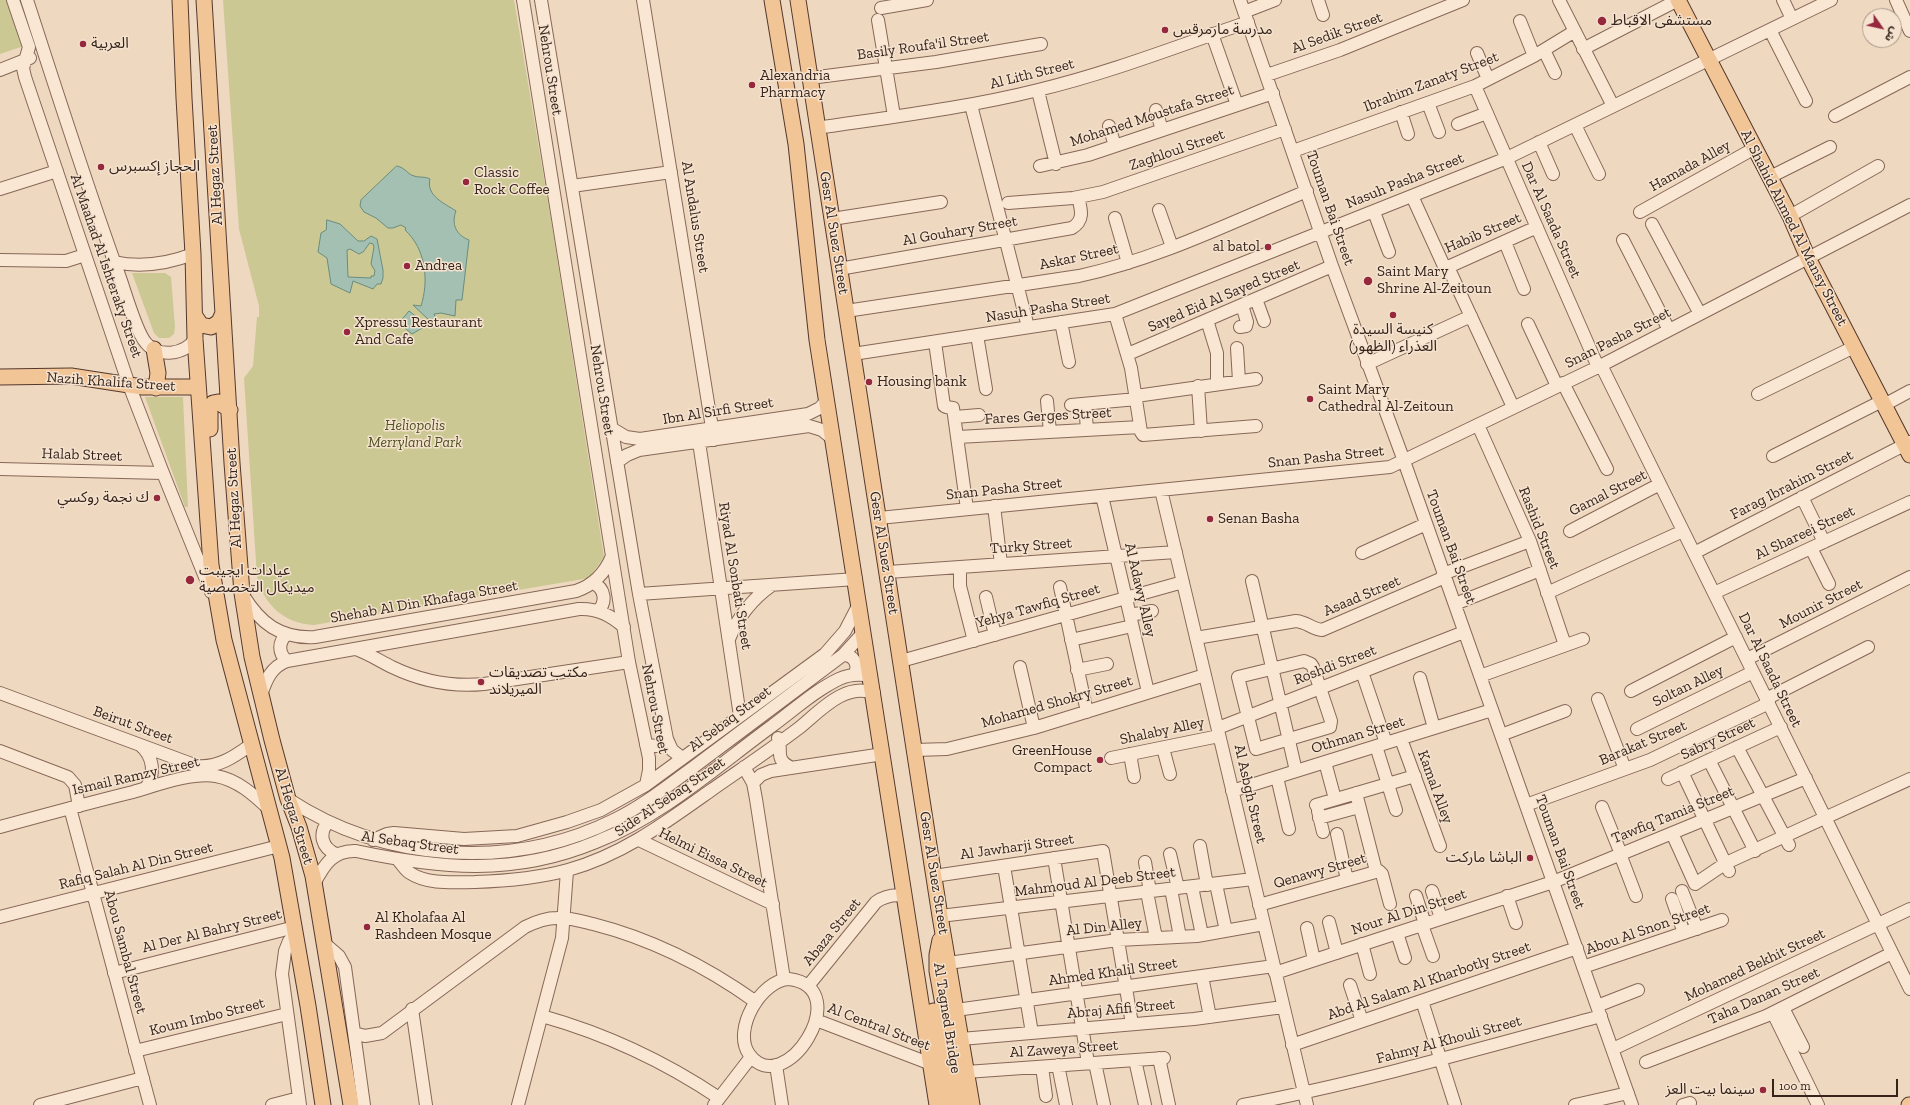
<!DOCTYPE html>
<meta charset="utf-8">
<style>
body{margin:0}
#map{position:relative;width:1910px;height:1105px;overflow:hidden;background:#eed8c0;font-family:"Zilla Slab","Noto Sans Arabic",serif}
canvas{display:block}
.north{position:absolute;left:1862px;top:8px;width:40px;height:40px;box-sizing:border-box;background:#f5e3cf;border:1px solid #a99787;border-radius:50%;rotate:124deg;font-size:11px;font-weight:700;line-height:16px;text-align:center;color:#36241c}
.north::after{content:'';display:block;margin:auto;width:14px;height:18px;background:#95283d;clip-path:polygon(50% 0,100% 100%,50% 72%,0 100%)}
.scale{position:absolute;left:1772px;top:1079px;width:126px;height:18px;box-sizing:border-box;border:2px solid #36241c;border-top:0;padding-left:5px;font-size:12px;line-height:14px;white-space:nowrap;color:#36241c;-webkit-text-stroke:3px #f5e3cf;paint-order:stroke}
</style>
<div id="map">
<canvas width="1910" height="1105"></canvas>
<div class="north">ش</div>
<div class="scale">100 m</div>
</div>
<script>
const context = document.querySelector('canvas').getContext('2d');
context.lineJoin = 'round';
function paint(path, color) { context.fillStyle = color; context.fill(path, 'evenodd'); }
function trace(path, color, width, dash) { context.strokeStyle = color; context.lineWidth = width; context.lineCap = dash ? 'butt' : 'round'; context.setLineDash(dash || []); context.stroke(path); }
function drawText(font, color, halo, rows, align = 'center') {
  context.font = font + ' "Zilla Slab","Noto Sans Arabic",serif'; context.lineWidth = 3; context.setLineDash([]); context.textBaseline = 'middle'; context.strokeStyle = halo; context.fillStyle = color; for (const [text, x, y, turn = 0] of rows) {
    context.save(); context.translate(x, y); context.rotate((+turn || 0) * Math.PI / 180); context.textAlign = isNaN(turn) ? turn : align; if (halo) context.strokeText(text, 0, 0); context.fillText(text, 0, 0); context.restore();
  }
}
paint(new Path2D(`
 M0,0H8L24,46L0,54Z
 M223,0H514L552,226L604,557L589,578L314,625C285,624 264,605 257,577L244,378L253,366L257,317H259V306L239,229Z
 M132,273H165L171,277L175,327L174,334L169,338H159L154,333Z
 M145,397H183L188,507H185Z`), '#cbc894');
const water = new Path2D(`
 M397,166C406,168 407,174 414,176C420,178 424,176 430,179C426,196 444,203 456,211C451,224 456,235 469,240L462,300H456L455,316L441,313L434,314L436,320L412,334L399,323L409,311L427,325L430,321L413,305L421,306C429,281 426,249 405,230L406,228L401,225L393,228H388L376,218L364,212L360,206L361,200Z
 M327,220L340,224L358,241H364L371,236L377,239L383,270V278L381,284H377L373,289L353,281L350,293L331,284L327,258L318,252L321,233L326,230ZM370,243L373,244L374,247L371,264L375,271L374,276H371V278L348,277L347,250L350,249L359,254L363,252Z`);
paint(water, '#a3c0b2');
trace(water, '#6a8d7e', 1);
const minor = new Path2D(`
 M13,0L29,47L23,68L25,77L129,385L163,473L211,592
 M27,0C57,92 86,184 119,275C125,291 136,332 146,343C158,358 185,355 195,339
 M523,0L629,662L649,758V770L646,785
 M541,0L639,594L667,739L672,750L682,758
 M643,0L714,440
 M1240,0L1332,266L1404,461L1632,1105
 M1318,0L1323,15
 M1559,0L1613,106
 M1783,0L1792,19
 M1896,0L1910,31
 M881,8L927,0
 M1244,12L1275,0
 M878,20L894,116
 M1520,21L1534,56
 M1770,30L1806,101
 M1212,34L1237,105
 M1583,49L1678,0
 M1544,50L1555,73
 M1477,53L1488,79
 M0,70L30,58
 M1267,75L1340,50L1463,0
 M810,78L936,62L1041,44
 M1475,86L1598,367
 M1038,91L1056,164
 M1428,103L1439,132
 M971,105L1028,327
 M1156,110L1162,130
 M1401,112L1408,134
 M1835,116L1910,77
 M1458,124L1487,113
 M1575,125L1599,174
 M1109,126L1115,146
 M817,128C891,117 966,108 1038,90C1109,73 1178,46 1248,22
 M1539,142L1553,174
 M1293,151L1475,86L1534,56L1575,31
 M1040,166L1088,155L1273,93
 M1770,177L1830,147
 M572,186L671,172
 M0,189L57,171
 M1412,196L1443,264L1448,267L1537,227
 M1008,203L1073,198L1103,192L1285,129
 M1159,210L1172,247
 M1374,212L1389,252
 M1640,212L1755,148
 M1790,216L1878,166
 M1115,218L1128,263
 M832,219L941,202
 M1652,224L1700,314
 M1623,240L1669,330
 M1505,242L1524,289
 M0,260L66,261L85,255
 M114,262C142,268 167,264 193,254
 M1448,267L1513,407
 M839,269L1072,228C1085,220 1081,209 1078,197
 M1256,299L1264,321
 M846,311L1079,276C1158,259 1232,222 1307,191
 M1115,314L1131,368L1141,432L1143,435L1256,426
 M1207,320L1217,353V384
 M1061,322L1069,362
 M1528,324L1557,386
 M1240,327L1246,326L1247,322L1242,305
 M977,335L986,389
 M935,342L944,406L946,407L953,408L967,509
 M1237,348L1239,381
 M853,354L1115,314L1507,158L1831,0
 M1128,354L1332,266
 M1367,364L1471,316
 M1601,365L1910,989
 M1563,383L1607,469
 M1198,386L1201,431
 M1758,394L1854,347
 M1136,396L1256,379
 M1047,401L1050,432
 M1085,404L1087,430
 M1071,405L1137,399
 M1884,405L1910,391
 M955,417L979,415
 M1478,425L1530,541L1565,645
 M611,428L626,437L640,439L808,414L820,408L827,400
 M958,437L1140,427
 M699,442L740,716
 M1773,456L1882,401
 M617,462L627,455L639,450L809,426L822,430L833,439
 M0,469L163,473
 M1161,490L1307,1105
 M1102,496L1148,692
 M1802,497L1824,542
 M994,506L1001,564
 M879,518L1390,467L1598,367L1910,205
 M1570,531L1660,484
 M1811,548L1829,584
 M1362,553L1426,524
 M1694,553L1910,442
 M960,567V586L974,641
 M888,572L1176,552
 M1443,574L1530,541
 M1252,581L1296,771
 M593,583C605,588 607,602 598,611
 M1060,587L1087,712
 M1547,593L1683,531
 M1714,593L1910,502
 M639,594L856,579
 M243,595C260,623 280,639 315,637L576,591C594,585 605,573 612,556
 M986,597L995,635
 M1455,604L1540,570
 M1130,615L1152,611
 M1196,638L1296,621C1307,622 1312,629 1322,630L1445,577
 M729,639C738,617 752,599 772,585
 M1071,640L1132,626
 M356,649C369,654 380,661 392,667C421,681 453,687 484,684L629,662
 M843,655C854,655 860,665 854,675
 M1747,659L1910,577
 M287,661C278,653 278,642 287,634
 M901,661L1183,582
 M1304,661L1311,664L1313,667L1331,721L1330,727L1256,749L1238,677Z
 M1020,667L1034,728
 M1077,670L1107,664
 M1362,672L1386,743
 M1480,676L1583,639
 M1420,678L1434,728
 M1631,691L1736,637
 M0,693L197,766C219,768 235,756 252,744
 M261,695C266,680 271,667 287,661L579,609C597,608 611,615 624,627
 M1598,699L1625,769
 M1766,699L1868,647
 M1218,728L1464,632
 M1637,729L1753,672
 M1501,735L1565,711
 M778,738C783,750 774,759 790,767
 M1401,739L1440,846
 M140,745C153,756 156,773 146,788
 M646,745L657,746L667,739
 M1376,746L1396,810
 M1737,747L1789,845
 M1163,748L1170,774
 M915,750L947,749L1034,728L1205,675
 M0,751L68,777L75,785L79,806
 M1130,754L1134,777
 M1111,758L1219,736
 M1709,760L1755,851
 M1325,762L1335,799
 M744,767L753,783L756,799L784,979
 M1682,772L1729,871
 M1277,777L1289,829
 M1668,779L1781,727
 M753,783L761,775L771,771L883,754
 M1232,791L1492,710
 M1356,793L1376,871
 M288,799C384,862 511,871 614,820C643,806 669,785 695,766C745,729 794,692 843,655L864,632
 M1316,805L1415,776
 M1526,805L1650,760L1769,703
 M1602,807L1621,854
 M70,808L150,1105
 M1318,811L1323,832
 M1319,818L1359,807
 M328,822C318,834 322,848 336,854
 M0,827C44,815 88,803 133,792C157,785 192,772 216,776C238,780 254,795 270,810
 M1672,833L1695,884L1726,863L1910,779
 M1337,834L1347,880
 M373,840L387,834L394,833L464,839L517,836L567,822L601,810L646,785L825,654L845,631L859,604
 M639,840L773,904
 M1200,846L1207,885
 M1170,854L1178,888
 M1620,854L1636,896
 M1054,858L1088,1063
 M398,860C402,864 405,870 410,873C428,885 455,882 475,882C506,881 539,878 568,870C622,855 665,823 710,791C740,770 770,750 799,728C820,711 845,682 874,693
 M1145,862L1150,892
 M1004,866L1032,1033
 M934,876L1103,851L1132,1024
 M314,884C324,865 333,850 356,851C441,869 514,876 596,842C662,816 716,767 772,726C794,710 814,691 839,679C850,674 860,674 871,676
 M1216,884L1226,931
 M1192,887L1202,935
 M1171,889L1180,937
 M1432,891L1441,918
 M1682,891L1697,929
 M1147,892L1156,938
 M1416,896L1425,924
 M1507,896L1516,923
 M1672,899L1684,933
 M1259,905L1379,871L1382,874L1390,904
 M940,916L1253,879
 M0,917L279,846
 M1329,922L1337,953
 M1422,925L1433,956
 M1307,928L1314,960
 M1397,933L1405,958
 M296,934L289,941L285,951L282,974L300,1105
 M324,943L339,956L345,967L364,1105
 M1362,944L1370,974
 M948,963L1118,940L1197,936L1264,924
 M1583,967L1722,920
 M114,973L295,927
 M1275,973L1553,882L1806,778
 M1202,976L1210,1017
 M789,979C858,987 784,1103 749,1054C732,1030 761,980 789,979Z
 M1350,985L1362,1021
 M808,986L876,902C885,896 894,894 905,896
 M1422,1001L1455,1105
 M1597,1006L1638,990
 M1783,1008L1803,1047
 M412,1009L426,1105
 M956,1010L1274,966
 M1773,1013L1818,1105
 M542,1016C606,1034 664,1061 719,1098
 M816,1020L931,1064
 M354,1033L365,1036L382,1033L525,927C535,922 545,918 557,918C569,917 581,921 593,924C652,939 707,967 756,1002
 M961,1039L1194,1019L1283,1007
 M1292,1045L1577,948
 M1613,1049L1910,909
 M135,1051L287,1014
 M1159,1058L1169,1105
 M1135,1060L1145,1105
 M1646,1062L1766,1016L1892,953
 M1095,1063L1104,1105
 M776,1065L782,1105
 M1058,1065L1066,1105
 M1042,1067L1046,1096
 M966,1072L1164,1058
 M40,1105L143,1078
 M272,1105L299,1098
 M518,1105L562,938L567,871
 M714,1105L751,1057
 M1243,1105C1364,1082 1482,1048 1601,1016
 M1575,1105L1628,1093
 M1683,1105L1690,1103`);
const major = new Path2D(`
 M180,0L184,98L193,254L195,339L211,565L224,640L282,858L308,1006L323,1105
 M204,0L232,463L242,593L252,657L272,740L288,799L299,827L313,876L351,1105
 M772,0L796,144L817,340L937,1105
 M798,0L940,916L972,1105
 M1678,0L1790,216L1808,258L1910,455
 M195,316L201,325L211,327L219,322L223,313
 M154,349L158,373L156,388
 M0,377L71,376L142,387H198
 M210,429V409L213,403L218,402L230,410
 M940,940L937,955V971L961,1105
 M933,1011L950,1101
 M1909,1105H1910`);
trace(minor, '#876858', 14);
trace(major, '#54382d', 17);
trace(minor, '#f9e7d3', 12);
trace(major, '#f2c597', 15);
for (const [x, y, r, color] of [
 [1602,21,5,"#95283d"],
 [1165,30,4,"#95283d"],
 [83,44,4,"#95283d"],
 [752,85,4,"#95283d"],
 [101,167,4,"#95283d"],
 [466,182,4,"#95283d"],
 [1268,247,4,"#95283d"],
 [407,266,4,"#95283d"],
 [1368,281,5,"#95283d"],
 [1393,315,4,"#95283d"],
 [347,332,4,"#95283d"],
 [869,382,4,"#95283d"],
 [1310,399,4,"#95283d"],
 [157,498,4,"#95283d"],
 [1210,519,4,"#95283d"],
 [190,580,5,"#95283d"],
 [481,682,4,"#95283d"],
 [1100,760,4,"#95283d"],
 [1530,858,4,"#95283d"],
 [367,927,4,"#95283d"],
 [1763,1090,4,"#95283d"]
]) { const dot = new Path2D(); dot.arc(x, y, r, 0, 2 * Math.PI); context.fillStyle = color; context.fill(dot); trace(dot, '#f5e3cf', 1.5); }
drawText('15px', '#36241c', '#f5e3cf', [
 ["مستشفى الاقباط",1611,21],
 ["مدرسة مارمرقس",1173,30],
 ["العربية",91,44],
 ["Alexandria",760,76],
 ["Pharmacy",760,93],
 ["الحجاز إكسبرس",109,167],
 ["Classic",474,173],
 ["Rock Coffee",474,190],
 ["al batol",1260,247,"right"],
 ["Andrea",415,266],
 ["Saint Mary",1377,272],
 ["Shrine Al-Zeitoun",1377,289],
 ["Xpressu Restaurant",355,323],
 ["And Cafe",355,340],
 ["كنيسة السيدة",1393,330,"center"],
 ["العذراء (الظهور)",1393,347,"center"],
 ["Housing bank",877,382],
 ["Saint Mary",1318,390],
 ["Cathedral Al-Zeitoun",1318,407],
 ["ك نجمة روكسي",149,498,"right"],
 ["Senan Basha",1218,519],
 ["عيادات ايجيبت",199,571],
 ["ميديكال التخصصية",199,588],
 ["مكتب تصديقات",489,673],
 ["الميريلاند",489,690],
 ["GreenHouse",1092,751,"right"],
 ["Compact",1092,768,"right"],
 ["الباشا ماركت",1522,858,"right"],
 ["Al Kholafaa Al",375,918],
 ["Rashdeen Mosque",375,935],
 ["سينما بيت العز",1755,1090,"right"]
], 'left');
drawText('15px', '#36241c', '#f5e3cf', [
 ["Al Sedik Street",1337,33,-20],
 ["Basily Roufa'il Street",923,46,-8],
 ["Nehrou Street",550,70,81],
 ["Al Lith Street",1032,74,-14],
 ["Ibrahim Zanaty Street",1431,82,-21],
 ["Mohamed Moustafa Street",1152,116,-18],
 ["Zaghloul Street",1177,150,-19],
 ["Hamada Alley",1690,166,-29],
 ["Al Hegaz Street",215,175,-93],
 ["Nasuh Pasha Street",1405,181,-22],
 ["Touman Bai Street",1330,208,71],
 ["Al Andalus Street",695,217,81],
 ["Dar Al Saada Street",1551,220,66],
 ["Al Shahid Ahmed Al Mansy Street",1794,228,63],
 ["Al Gouhary Street",960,231,-10],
 ["Gesr Al Suez Street",834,233,81],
 ["Habib Street",1483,233,-23],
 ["Askar Street",1079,257,-12],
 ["Al Maahad Al Ishteraky Street",106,266,71],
 ["Sayed Eid Al Sayed Street",1224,296,-23],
 ["Nasuh Pasha Street",1048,308,-9],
 ["Snan Pasha Street",1618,338,-27],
 ["Nazih Khalifa Street",111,382,4],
 ["Nehrou Street",602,390,81],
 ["Ibn Al Sirfi Street",718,411,-9],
 ["Fares Gerges Street",1048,416,-3],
 ["Halab Street",82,455,2],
 ["Snan Pasha Street",1326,457,-6],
 ["Farag Ibrahim Street",1792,485,-27],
 ["Snan Pasha Street",1004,489,-6],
 ["Gamal Street",1608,493,-27],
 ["Al Hegaz Street",234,498,-93],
 ["Rashid Street",1539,528,68],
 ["Al Shareei Street",1805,533,-25],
 ["Turky Street",1031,546,-4],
 ["Touman Bai Street",1451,547,70],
 ["Gesr Al Suez Street",884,553,81],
 ["Riyad Al Sonbati Street",735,576,81],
 ["Al Adawy Alley",1140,590,77],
 ["Asaad Street",1362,596,-23],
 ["Shehab Al Din Khafaga Street",424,602,-10],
 ["Mounir Street",1821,604,-27],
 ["Yehya Tawfiq Street",1038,606,-16],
 ["Roshdi Street",1335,665,-21],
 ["Dar Al Saada Street",1770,670,64],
 ["Soltan Alley",1688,686,-26],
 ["Mohamed Shokry Street",1057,702,-16],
 ["Nehrou Street",655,709,79],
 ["Al Sebaq Street",730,719,-37],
 ["Beirut Street",133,725,20],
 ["Shalaby Alley",1162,731,-12],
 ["Othman Street",1358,735,-17],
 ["Sabry Street",1718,739,-25],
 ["Barakat Street",1643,743,-23],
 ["Ismail Ramzy Street",136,776,-13],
 ["Kamal Alley",1435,787,70],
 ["Al Asbgh Street",1250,794,77],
 ["Side Al Sebaq Street",670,797,-34],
 ["Tawfiq Tamia Street",1673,815,-22],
 ["Al Hegaz Street",294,816,73],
 ["Al Sebaq Street",410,843,8],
 ["Al Jawharji Street",1017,847,-8],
 ["Touman Bai Street",1560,852,70],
 ["Helmi Eissa Street",713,858,26],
 ["Rafiq Salah Al Din Street",136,866,-14],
 ["Qenawy Street",1320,871,-16],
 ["Gesr Al Suez Street",934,873,81],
 ["Mahmoud Al Deeb Street",1095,882,-7],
 ["Nour Al Din Street",1409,912,-18],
 ["Al Din Alley",1104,927,-6],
 ["Abou Al Snon Street",1648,929,-19],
 ["Al Der Al Bahry Street",212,931,-14],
 ["Abaza Street",832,932,-51],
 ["Abou Sambal Street",125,952,75],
 ["Mohamed Bekhit Street",1755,965,-25],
 ["Ahmed Khalil Street",1113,972,-8],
 ["Abd Al Salam Al Kharbotly Street",1429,981,-19],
 ["Taha Danan Street",1764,996,-24],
 ["Abraj Afifi Street",1121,1009,-5],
 ["Koum Imbo Street",207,1017,-14],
 ["Al Tagned Bridge",947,1018,81],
 ["Al Central Street",879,1027,21],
 ["Fahmy Al Khouli Street",1449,1040,-15],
 ["Al Zaweya Street",1064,1049,-4]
]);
drawText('italic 15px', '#4f5323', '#f5e3cf', [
 ["Heliopolis",415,426],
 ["Merryland Park",415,443]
]);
</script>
